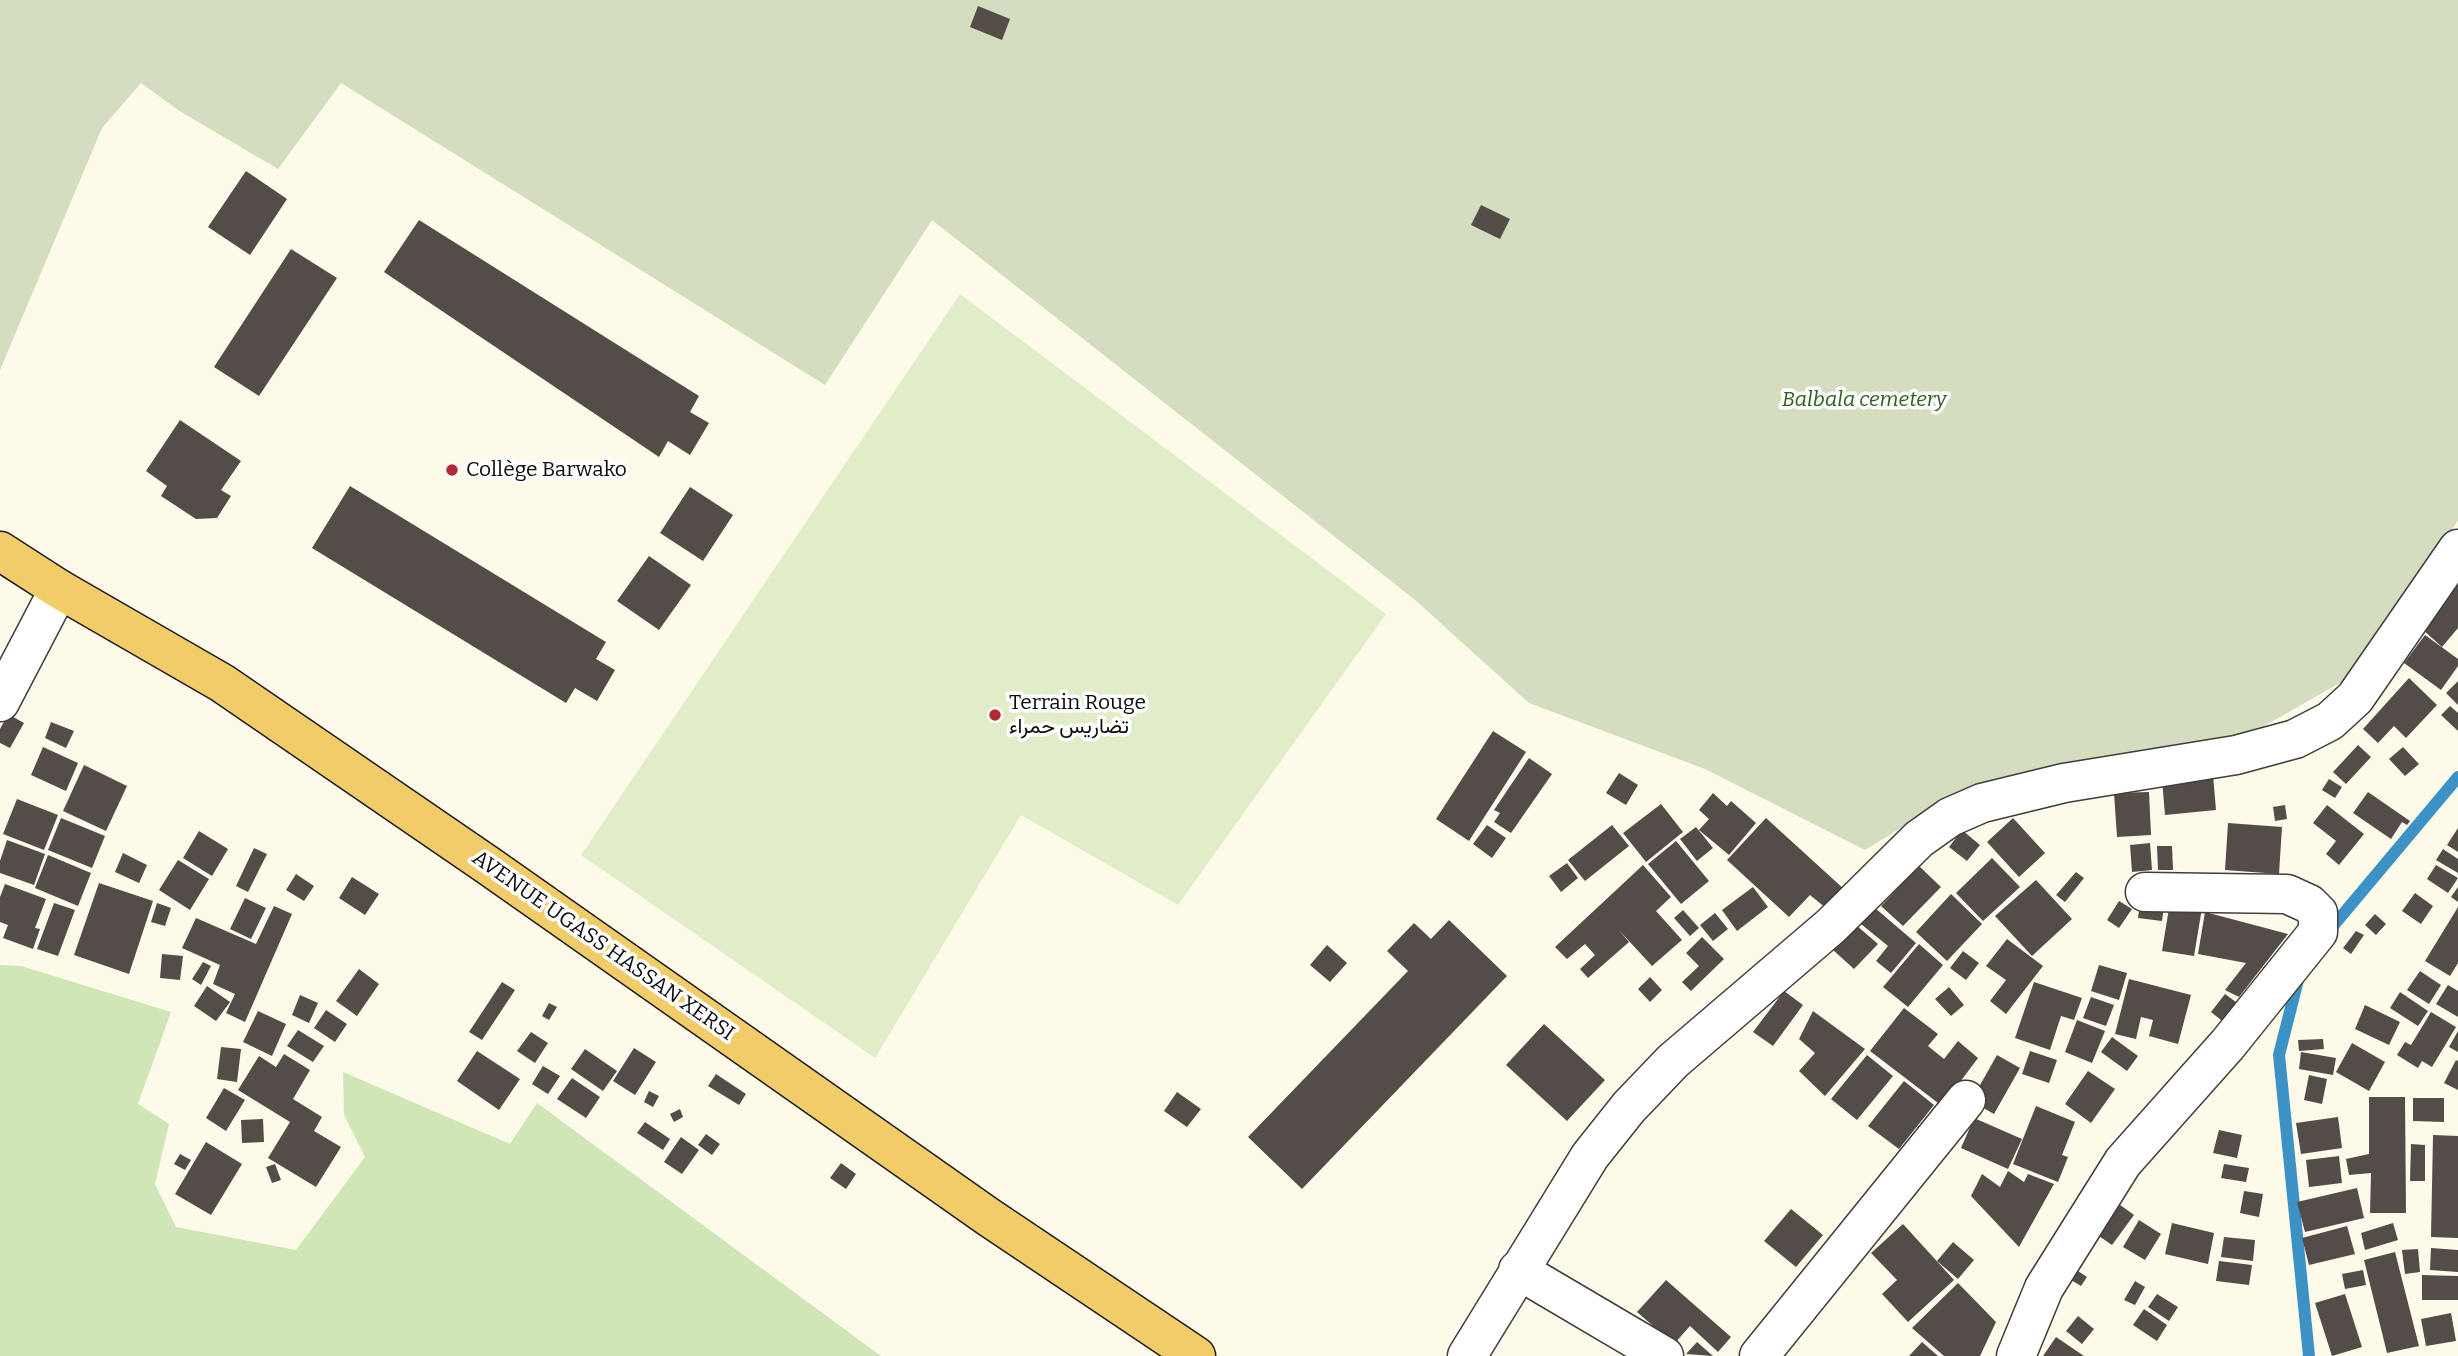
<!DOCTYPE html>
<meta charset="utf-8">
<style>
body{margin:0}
canvas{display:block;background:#fefaea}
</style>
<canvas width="2458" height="1356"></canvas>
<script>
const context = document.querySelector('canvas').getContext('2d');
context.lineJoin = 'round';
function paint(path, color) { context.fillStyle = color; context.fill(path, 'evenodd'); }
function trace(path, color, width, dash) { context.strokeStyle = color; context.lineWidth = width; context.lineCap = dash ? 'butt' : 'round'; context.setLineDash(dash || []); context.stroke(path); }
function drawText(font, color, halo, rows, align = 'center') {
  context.font = font + ' Bitter,Vazirmatn,serif'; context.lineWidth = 7; context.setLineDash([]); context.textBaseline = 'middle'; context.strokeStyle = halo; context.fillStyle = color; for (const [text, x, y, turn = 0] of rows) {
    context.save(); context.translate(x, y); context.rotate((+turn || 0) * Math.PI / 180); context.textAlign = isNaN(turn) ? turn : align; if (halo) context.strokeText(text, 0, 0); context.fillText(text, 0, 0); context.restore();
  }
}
paint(new Path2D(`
 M0,965L21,966L171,1012L138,1104L169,1124L155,1184L176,1227L296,1250L365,1157L344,1115L343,1072L510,1144L537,1103L881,1356H0Z`), '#d0e6b7');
paint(new Path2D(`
 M0,0H2458V520L2366,668L2203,761L1966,788L1865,850L1705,769L1529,703L1414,599L932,220L825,385L341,83L278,169L178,110L141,83L102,128L0,370Z`), '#d4ddbe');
paint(new Path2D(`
 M960,294L1386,614L1178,905L1021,815L875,1058L581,855Z`), '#e1edc8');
trace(new Path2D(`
 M2328,932L2458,777
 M2299,976L2279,1055L2309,1356`), '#3d92c5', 12);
paint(new Path2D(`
 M978,6L1010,19L1002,40L970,27Z
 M246,171L287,199L250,255L208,227Z
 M1481,205L1510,219L1500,239L1471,225Z
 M419,220L699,396L690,412L709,423L690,455L668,441L659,457L384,272Z
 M291,249L337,278L259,396L214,367Z
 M180,420L241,461L221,490L231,496L217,518L196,519L161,496L167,486L146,471Z
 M350,486L606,642L596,659L615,670L597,701L575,688L566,703L312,548Z
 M690,487L733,515L703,561L660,533Z
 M649,556L691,585L659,630L617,601Z
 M2458,576V628L2442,647L2411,619Z
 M2425,635L2458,659V666L2441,690L2404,663Z
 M2409,678L2437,705L2406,738L2394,726L2378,743L2363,729Z
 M2458,681V705L2446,693Z
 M2450,706L2458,713V731L2441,715Z
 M8,714L24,723L10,748L0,743V729Z
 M51,722L74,731L66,748L45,738Z
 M1493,731L1526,752L1469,841L1436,819Z
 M2358,745L2371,757L2346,784L2333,772Z
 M43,747L78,763L66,791L31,775Z
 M2403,747L2419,764L2405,776L2389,759Z
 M1529,758L1552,774L1511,833L1494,822L1500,813L1494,810Z
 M84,765L127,786L106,831L63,811Z
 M1619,773L1638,785L1626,805L1606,793Z
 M2213,775L2216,810L2165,815L2162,780Z
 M2329,779L2342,787L2335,798L2322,790Z
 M2149,792L2151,835L2117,837L2114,793Z
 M2368,792L2410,821L2407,825L2402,822L2391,839L2353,813Z
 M1713,793L1727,806L1731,801L1756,823L1729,855L1699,830L1709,819L1699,810Z
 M17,799L58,815L44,850L3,834Z
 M1661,804L1683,832L1646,862L1623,833Z
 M2285,805L2287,819L2275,821L2273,807Z
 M2327,805L2364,834L2339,865L2326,854L2336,841L2313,823Z
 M61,818L105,836L92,868L48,850Z
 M1766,818L1845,890L1827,909L1810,895L1789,917L1727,860Z
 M2013,818L2045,853L2019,877L1987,842Z
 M2228,823L2282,827L2279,874L2225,870Z
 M1487,825L1506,838L1492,858L1473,844Z
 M1612,825L1629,846L1585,881L1568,860Z
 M1696,827L1713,848L1697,861L1680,839Z
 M2458,828V852L2447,845Z
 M1962,830L1980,845L1967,861L1949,847Z
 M199,831L228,849L212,876L183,858Z
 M7,840L45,854L34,885L0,873V861Z
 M1676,841L1709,881L1681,904L1648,864Z
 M2150,843L2152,870L2132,872L2130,845Z
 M2157,846H2172L2173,870H2158Z
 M254,848L267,854L248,892L236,886Z
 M2443,849L2458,859V873L2436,860Z
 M123,853L147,865L139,883L115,872Z
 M48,855L91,873L78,906L35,888Z
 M1992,858L2020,887L1983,921L1956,893Z
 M178,860L209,879L190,910L159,890Z
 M1567,863L1578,878L1561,892L1549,876Z
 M1643,865L1671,897L1656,911L1682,940L1652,966L1618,929L1629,942L1588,978L1580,969L1595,955L1585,944L1567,959L1555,947Z
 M2436,865L2458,878L2448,893L2427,879Z
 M1919,866L1941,887L1903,926L1881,906Z
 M2076,872L2084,878L2065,902L2056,895Z
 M296,874L314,886L304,901L286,890Z
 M352,877L379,894L365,915L339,898Z
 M2036,880L2072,919L2032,956L1995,916Z
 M99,883L153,901L129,974L74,955Z
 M5,884L46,899L35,928L40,929L33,949L3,938L8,925L0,922V897Z
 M1753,887L1768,907L1737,931L1722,910Z
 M2458,887V902L2451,897Z
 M2415,893L2433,906L2421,924L2402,911Z
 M1951,894L1982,924L1947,961L1916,932Z
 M2141,896L2165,899L2162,921L2138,918Z
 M245,898L266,908L251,939L230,929Z
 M2119,901L2132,909L2119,928L2107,920Z
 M2170,902L2202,908L2194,956L2162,951Z
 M54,903L75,910L58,956L37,949Z
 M157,903L171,908L165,926L151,922Z
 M274,906L292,914L245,1022L226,1013L235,994L213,984L220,965L182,948L196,918L256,944Z
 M2458,907V963L2450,976L2425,961Z
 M1875,908L1916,943L1891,973L1876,961L1888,946L1861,924Z
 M1683,910L1699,928L1690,936L1674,918Z
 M2205,912L2288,934L2239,997L2225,990L2246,963L2198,954Z
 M1715,913L1728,929L1713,941L1700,925Z
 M2375,914L2386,924L2376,935L2365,925Z
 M1449,920L1507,976L1302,1189L1248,1137L1408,971L1387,951L1414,923L1431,939Z
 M1856,925L1878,944L1854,969L1833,950Z
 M2356,931L2364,935L2351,954L2343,948Z
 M1702,937L1724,959L1691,991L1682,982L1699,966L1686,953Z
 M2007,939L2043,966L2006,1014L1990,1001L2006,980L1986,966Z
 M1919,944L1943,965L1908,1007L1883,987Z
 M1327,945L1347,963L1330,982L1310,965Z
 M1963,951L1979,963L1966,980L1950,968Z
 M162,954L183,956L180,980L160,978Z
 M203,962L211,966L201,985L192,979Z
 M2099,965L2127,973L2119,1000L2091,991Z
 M359,969L379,984L357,1016L336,1001Z
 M2420,971L2441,985L2429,1004L2407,990Z
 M1650,977L1662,990L1650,1002L1638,989Z
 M2129,979L2191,995L2178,1044L2149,1036L2153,1020L2141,1017L2136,1039L2115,1034Z
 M502,982L515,990L482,1040L469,1032Z
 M2034,982L2082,998L2074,1020L2061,1016L2050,1050L2015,1038Z
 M2448,985L2458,991V1017L2436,1004Z
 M207,986L230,1002L216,1021L194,1006Z
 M1949,987L1964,1005L1951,1016L1935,999Z
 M1784,991L1803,1005L1773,1046L1753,1032Z
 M2400,992L2428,1011L2418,1026L2390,1008Z
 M2225,994L2240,1005L2226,1024L2211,1012Z
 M300,995L318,1003L309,1023L292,1015Z
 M2091,997L2114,1005L2106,1026L2083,1018Z
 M549,1003L557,1007L549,1020L542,1016Z
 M2365,1005L2400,1022L2389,1045L2355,1029Z
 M1904,1008L1938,1034L1928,1046L1944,1059L1958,1041L1978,1058L1942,1106L1870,1051Z
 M326,1010L347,1024L335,1042L314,1028Z
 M258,1011L286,1024L272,1056L243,1042Z
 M1813,1011L1865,1049L1825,1096L1799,1071L1815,1053L1799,1039Z
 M2431,1012L2456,1027L2432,1067L2422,1061L2418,1068L2397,1055L2405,1042L2411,1045Z
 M2077,1020L2105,1031L2092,1063L2065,1052Z
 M1544,1024L1605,1080L1567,1121L1506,1065Z
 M298,1030L324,1046L313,1062L287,1046Z
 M2458,1031V1052L2449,1047Z
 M531,1032L548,1043L535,1063L517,1051Z
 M2112,1037L2138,1056L2127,1071L2101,1052Z
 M2323,1039L2324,1049L2299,1051L2298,1040Z
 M2352,1043L2385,1062L2369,1091L2336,1072Z
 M221,1047L241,1049L237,1082L217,1079Z
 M634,1048L656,1062L635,1095L613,1081Z
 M585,1049L617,1071L603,1091L571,1069Z
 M477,1051L520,1079L499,1110L457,1081Z
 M2030,1051L2057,1060L2049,1083L2022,1074Z
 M2301,1052L2336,1058L2333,1075L2299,1069Z
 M284,1054L310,1070L293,1099L322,1117L314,1131L341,1147L316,1187L268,1158L290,1122L238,1090L259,1056L276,1067Z
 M1867,1055L1893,1076L1857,1120L1831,1099Z
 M1997,1055L2020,1068L1994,1114L1971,1101Z
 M2456,1060L2458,1061V1090L2444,1083Z
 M543,1066L560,1076L548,1094L532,1084Z
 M2088,1071L2115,1089L2091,1123L2065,1104Z
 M716,1074L746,1094L739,1105L708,1086Z
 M2309,1075L2327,1079L2322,1104L2304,1100Z
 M572,1078L600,1097L586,1118L557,1099Z
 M1904,1081L1934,1105L1899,1149L1868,1126Z
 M224,1088L245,1100L226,1131L206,1118Z
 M649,1091L659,1096L653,1107L644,1102Z
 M1177,1092L1201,1109L1187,1127L1164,1111Z
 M2369,1097H2405L2406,1213H2370L2371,1173L2349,1175L2346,1159L2369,1154Z
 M2413,1098H2444V1122L2413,1121Z
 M2036,1106L2075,1122L2062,1155L2068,1157L2058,1182L2013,1164Z
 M680,1109L683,1117L674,1122L670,1114Z
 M2338,1117L2342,1148L2301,1154L2296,1123Z
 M1974,1118L2022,1139L2008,1169L1961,1148Z
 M263,1119L264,1142L242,1143L241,1120Z
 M645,1122L670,1139L663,1150L637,1133Z
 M2219,1130L2242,1135L2237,1158L2213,1153Z
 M706,1134L720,1144L712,1155L698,1145Z
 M2433,1135L2458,1136V1238L2431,1237Z
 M681,1137L699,1150L682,1174L664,1162Z
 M206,1142L242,1164L211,1215L175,1194Z
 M2411,1144L2425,1145V1181H2410Z
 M180,1154L191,1160L185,1170L174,1164Z
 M2339,1156L2342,1183L2309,1187L2306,1160Z
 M841,1163L856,1174L846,1189L830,1178Z
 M275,1164L281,1180L272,1183L266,1167Z
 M2224,1164L2249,1168L2246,1182L2221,1178Z
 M2008,1171L2024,1182L2028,1174L2054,1184L2019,1247L1971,1196L1982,1174L2000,1187Z
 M2357,1188L2364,1218L2305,1232L2297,1202Z
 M2244,1191L2263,1194L2259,1217L2240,1213Z
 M2112,1199L2134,1215L2112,1245L2090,1230Z
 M1791,1209L1823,1235L1796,1267L1764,1241Z
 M2139,1220L2161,1234L2145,1260L2123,1247Z
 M2172,1223L2214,1233L2208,1264L2165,1254Z
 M2393,1223L2398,1240L2365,1250L2361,1233Z
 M1903,1224L1954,1280L1908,1322L1882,1294L1897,1280L1871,1253Z
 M2347,1226L2355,1254L2309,1265L2302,1238Z
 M2224,1237L2255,1240L2253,1261L2221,1257Z
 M1953,1242L1974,1260L1958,1279L1937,1261Z
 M2431,1248L2458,1250V1272L2430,1270Z
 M2418,1249L2420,1272L2405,1274L2402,1250Z
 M2395,1252L2419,1346L2387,1353L2364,1260Z
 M2219,1261L2252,1265L2249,1285L2216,1281Z
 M2072,1267L2087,1277L2081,1286L2066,1277Z
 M2363,1270L2366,1285L2345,1289L2342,1274Z
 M2422,1275L2458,1276V1300H2422Z
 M1666,1280L1731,1337L1718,1352L1690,1326L1674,1344L1637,1312Z
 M2135,1281L2145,1287L2135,1305L2124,1300Z
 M1958,1283L1996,1322L1980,1356H1944L1912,1328Z
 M2157,1294L2178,1307L2169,1321L2148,1307Z
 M2345,1294L2362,1347L2332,1356L2315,1303Z
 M2144,1309L2167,1325L2157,1341L2133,1325Z
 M2451,1313L2456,1341L2426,1346L2421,1319Z
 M2078,1316L2094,1329L2082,1344L2066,1331Z
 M2056,1337L2084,1356H2043Z
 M1697,1342L1713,1356L1686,1354Z
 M1922,1342L1938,1356H1909Z`), '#534c48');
const minor = new Path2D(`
 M0,702L59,589
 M1518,1270L1664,1356
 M1467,1356L1590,1156L1629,1107L1673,1061L1831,926L1919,839L1950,817L1982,803L2064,783L2236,755L2295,739L2330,721L2355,698L2458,549
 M1759,1356L1966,1100
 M2016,1356L2044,1288L2123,1162L2228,1044L2318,932V913L2309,904L2287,894L2145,892`);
const major = new Path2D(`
 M0,551L59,589L222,683L489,866L990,1218L1196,1356`);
trace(minor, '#3e3e3e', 41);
trace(major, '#1c1c1c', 41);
trace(minor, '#fff', 38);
trace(major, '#f1cc68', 38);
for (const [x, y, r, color] of [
 [452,470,7,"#b32c35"],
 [995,715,7,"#b32c35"]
]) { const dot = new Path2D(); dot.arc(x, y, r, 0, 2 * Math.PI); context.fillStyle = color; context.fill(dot); trace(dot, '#fff', 2.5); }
drawText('italic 21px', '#2e5e20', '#fff', [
 ["Balbala cemetery",1864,400]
]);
drawText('21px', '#0b0b0b', '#fff', [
 ["Collège Barwako",466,470],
 ["Terrain Rouge",1009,703],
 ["تضاريس حمراء",1009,727]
], 'left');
drawText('21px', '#0b0b0b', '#fff', [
 ["AVENUE UGASS HASSAN XERSI",603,946,35]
]);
</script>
